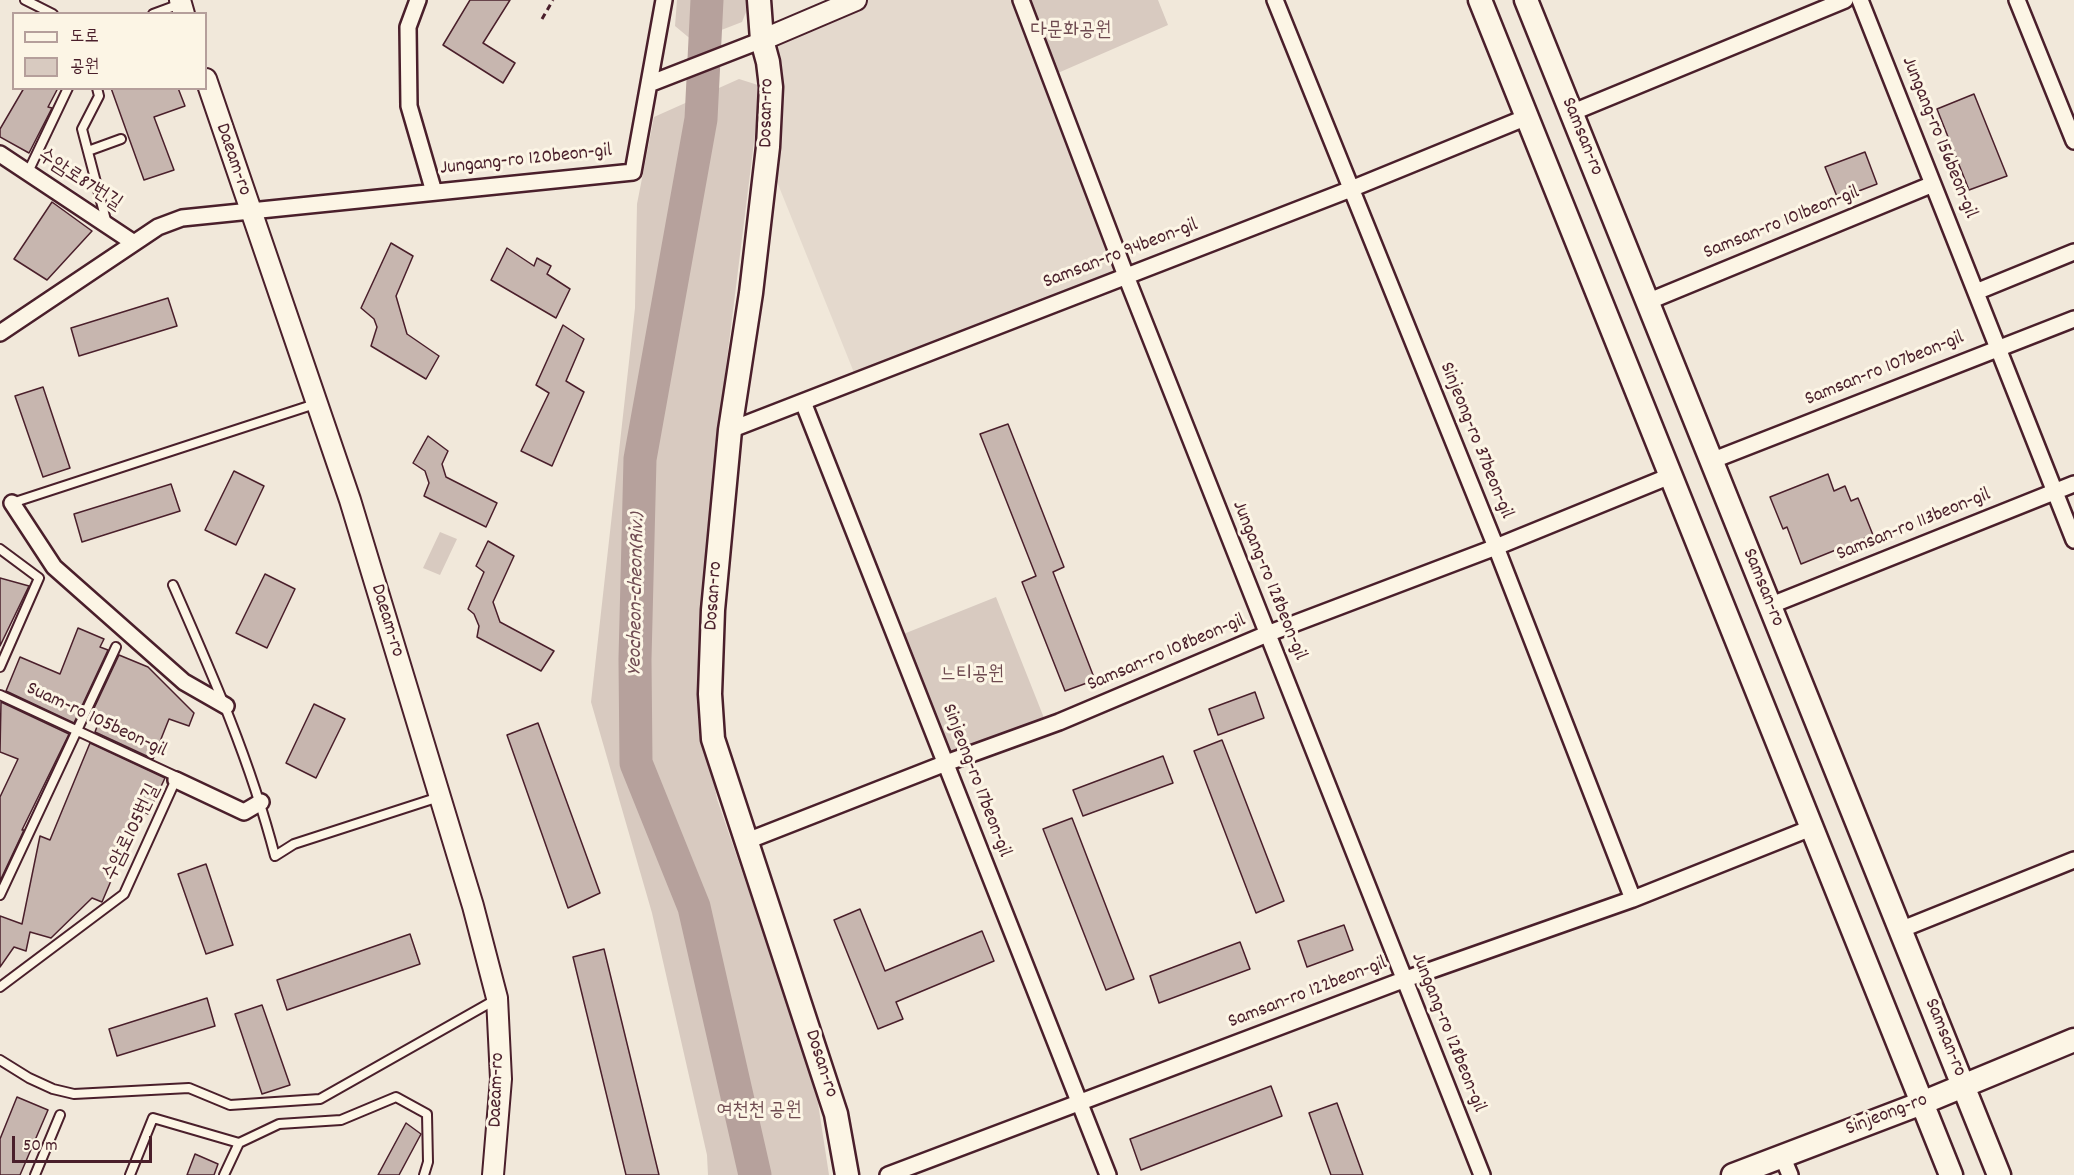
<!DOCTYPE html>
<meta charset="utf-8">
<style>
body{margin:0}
#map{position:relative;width:2074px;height:1175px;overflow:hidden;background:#f1e8da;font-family:Dekko,"Poor Story",sans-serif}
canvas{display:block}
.legend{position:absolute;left:12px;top:12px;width:195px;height:78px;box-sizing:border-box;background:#fcf5e5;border:2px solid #b59f9b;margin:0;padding:8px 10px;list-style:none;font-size:18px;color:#4a1f2b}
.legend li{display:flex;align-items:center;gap:12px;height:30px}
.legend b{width:30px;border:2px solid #b59f9b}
.scale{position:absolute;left:12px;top:1136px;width:140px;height:27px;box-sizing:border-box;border:3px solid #4a1f2b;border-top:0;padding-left:8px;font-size:18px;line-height:21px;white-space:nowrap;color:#4a1f2b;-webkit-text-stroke:4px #fcf5e5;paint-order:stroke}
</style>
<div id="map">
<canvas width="2074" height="1175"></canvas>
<ul class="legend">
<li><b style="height:8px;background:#fcf5e5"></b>도로</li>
<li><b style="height:16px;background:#d8cac0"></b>공원</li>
</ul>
<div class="scale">50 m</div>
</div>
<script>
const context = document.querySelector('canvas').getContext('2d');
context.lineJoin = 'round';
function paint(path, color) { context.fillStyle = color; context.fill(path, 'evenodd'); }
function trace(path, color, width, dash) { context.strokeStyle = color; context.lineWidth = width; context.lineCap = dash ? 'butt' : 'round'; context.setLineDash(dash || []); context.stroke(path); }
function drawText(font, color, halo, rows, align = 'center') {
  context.font = font + ' Dekko,"Poor Story",sans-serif'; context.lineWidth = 6; context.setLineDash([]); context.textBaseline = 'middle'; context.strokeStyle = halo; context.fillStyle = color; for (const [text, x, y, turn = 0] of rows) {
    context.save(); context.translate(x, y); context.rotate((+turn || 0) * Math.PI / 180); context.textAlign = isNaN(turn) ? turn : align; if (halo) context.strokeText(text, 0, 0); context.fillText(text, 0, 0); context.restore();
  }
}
paint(new Path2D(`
 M856,0H1021L1126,276L857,380L767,157L762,40Z`), '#e4d9cd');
paint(new Path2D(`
 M677,0H748V7L742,22L693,41L675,26Z
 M1021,0H1158L1168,25L1051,76Z
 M739,79L761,86L722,399L702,651L706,737L717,799L797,1031L818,1103L829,1175H708L707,1155L652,913L591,702L635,308L637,204L654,117Z
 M440,532L457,539L440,575L423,568Z
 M996,597L1044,718L948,755L901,635Z`), '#d8cac0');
trace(new Path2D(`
 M707,0L701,119L640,459L635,659L636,763L694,907L755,1175`), '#b6a19c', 33);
const building = new Path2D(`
 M470,0H510L483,43L515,63L503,83L443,45Z
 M24,88H58L48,107L52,108L29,153L0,137V129Z
 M111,88H178L185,106L154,117L174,170L144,180Z
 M1974,94L2007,176L1969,190L1937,109Z
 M1865,152L1877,184L1838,199L1825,167Z
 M52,202L92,231L47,280L14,259Z
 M391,243L413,256L396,296L407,334L439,356L426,379L371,346L377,327L374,319L361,308Z
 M507,248L534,266L537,258L551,266L547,274L570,289L556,318L491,280Z
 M168,298L177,326L79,356L71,328Z
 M563,325L584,339L566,381L584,392L552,466L521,451L549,393L536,385Z
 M43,387L70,468L43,477L15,396Z
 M1008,424L1064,567L1053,572L1095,680L1065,691L1022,582L1036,576L980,434Z
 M428,436L448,451L442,464L446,477L497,503L486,527L424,496L429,483L425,471L413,463Z
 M234,471L264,486L236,545L205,530Z
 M1828,474L1834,491L1845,486L1851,501L1858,498L1873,535L1801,564L1787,527L1783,529L1770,497Z
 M171,484L180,511L82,542L74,514Z
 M488,541L514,556L493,602L500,622L554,651L541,671L477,637L479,626L474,614L468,609L484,572L476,566Z
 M265,574L295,589L267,648L236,633Z
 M0,578L29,586L0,646Z
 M78,628L104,639L100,647L108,650L74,723L6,691L20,657L60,674Z
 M119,655L148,667L194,713L189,726L169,719L153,759L95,732L98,724L89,719Z
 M1255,692L1264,718L1218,735L1209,709Z
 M1,702L69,734L22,830H24L0,881V797L18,759L0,752Z
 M314,704L345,719L316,778L286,763Z
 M538,723L600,893L568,908L507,735Z
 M1222,740L1284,901L1256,913L1194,751Z
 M90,743L165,778L148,814L141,810L102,902L92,898L51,938L30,932L26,951L14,947L0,967V916L22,924L40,836L50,840Z
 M1163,756L1173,783L1083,816L1073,790Z
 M1072,818L1134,979L1106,990L1043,829Z
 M206,864L233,945L206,954L178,874Z
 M860,909L885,971L982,931L994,961L896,1002L903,1019L878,1029L834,920Z
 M1344,925L1353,950L1307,967L1298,941Z
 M410,934L420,964L287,1010L277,980Z
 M1240,942L1250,969L1159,1003L1150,976Z
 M604,949L659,1175H626L573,957Z
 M207,998L215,1026L117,1056L109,1029Z
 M262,1005L290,1085L262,1094L235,1014Z
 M1271,1086L1282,1116L1141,1170L1130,1139Z
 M17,1097L48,1110L20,1175H0V1139Z
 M1337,1103L1363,1175H1331L1309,1113Z
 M406,1123L421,1134L399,1175H378Z
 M195,1154L218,1164L214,1175H187Z`);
paint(building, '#c7b6af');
trace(building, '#4a1f2b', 1.5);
const service = new Path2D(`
 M25,0L53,14
 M153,14L180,4
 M97,88L99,96L82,129L107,224
 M88,151L121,139
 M28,172L68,88
 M12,503L315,404
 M0,549L39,578L0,667
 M173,585C213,676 250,760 275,856L294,844L439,797
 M0,695L177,777L124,894L0,987
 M0,895L116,647
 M0,1060L29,1078L53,1089L74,1094L189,1088L230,1105L320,1099L495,1000
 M35,1175L60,1115
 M130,1175L153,1118L239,1143
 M224,1175L239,1143L279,1124L341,1120L396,1097L427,1114L428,1162L424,1175`);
const minor = new Path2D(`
 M418,0L408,27L409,106L434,192
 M1021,0L1126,276L1482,1175
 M1275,0L1496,547L1633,899
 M1860,0L2074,540
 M2017,0L2074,141
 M649,84L762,40
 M1571,113L1845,0
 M0,154L134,243
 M1976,292L2074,252
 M1647,302L1933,184
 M0,333L158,227L182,218L633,172L664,0
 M803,402L1108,1175
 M730,430L1351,189L1527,117
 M1711,461L2074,319
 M12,503L54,567L184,682L226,706
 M1769,606L2074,484
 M176,780L244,812L261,802
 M747,841L946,763L1059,722L1267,634L1496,547L1670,476
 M1900,930L2074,860
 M1782,1156L1790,1175
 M888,1175L1403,980L1633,899L1811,828`);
const tertiary = new Path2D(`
 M180,0L184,14
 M762,40L856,0
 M206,79L350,500L473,906L497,998L501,1079L493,1175`);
const secondary = new Path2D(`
 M759,0L762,40L768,62L771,87L768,147L751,293L730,430L713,610L710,694L713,739L836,1114L847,1175
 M1480,0L1951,1175
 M1526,0L1999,1175
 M1733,1175L1922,1103L2074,1040`);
trace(service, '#4a1f2b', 12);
trace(minor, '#4a1f2b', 20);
trace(tertiary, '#4a1f2b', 24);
trace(secondary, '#4a1f2b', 27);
trace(new Path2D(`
 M542,19L553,0`), '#4a1f2b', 3, [6, 4.5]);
trace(service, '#fcf5e5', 8);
trace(minor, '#fcf5e5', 15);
trace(tertiary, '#fcf5e5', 20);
trace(secondary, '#fcf5e5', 22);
drawText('20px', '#6e4a50', '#fcf5e5', [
 ["다문화공원",1071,32],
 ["느티공원",972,676],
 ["여천천 공원",759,1112]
]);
drawText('20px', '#4a1f2b', '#fcf5e5', [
 ["Dosan-ro",768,113,-89],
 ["Samsan-ro",1581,137,68],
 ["Jungang-ro 156beon-gil",1938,138,68],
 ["Daeam-ro",232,160,71],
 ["Jungang-ro 120beon-gil",526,161,-6],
 ["수암로87번길",79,181,33],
 ["Samsan-ro 101beon-gil",1782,224,-22],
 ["Samsan-ro 94beon-gil",1121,255,-21],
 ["Samsan-ro 107beon-gil",1885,370,-22],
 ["Sinjeong-ro 37beon-gil",1475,441,68],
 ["Samsan-ro 113beon-gil",1914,526,-22],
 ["Jungang-ro 128beon-gil",1268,581,68],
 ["Samsan-ro",1762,588,68],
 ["Dosan-ro",715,596,-86],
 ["Daeam-ro",386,621,73],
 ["Samsan-ro 108beon-gil",1167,654,-23],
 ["Suam-ro 105beon-gil",96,721,25],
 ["Sinjeong-ro 17beon-gil",975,781,69],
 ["수암로105번길",133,833,-64],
 ["Samsan-ro 122beon-gil",1308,994,-21],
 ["Jungang-ro 128beon-gil",1447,1033,68],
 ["Samsan-ro",1944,1038,68],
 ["Dosan-ro",820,1064,72],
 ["Daeam-ro",498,1090,-88],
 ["Sinjeong-ro",1887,1116,-21]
]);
drawText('italic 21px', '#704c53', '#fcf5e5', [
 ["Yeocheon-cheon(Riv.)",638,594,-89]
]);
</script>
